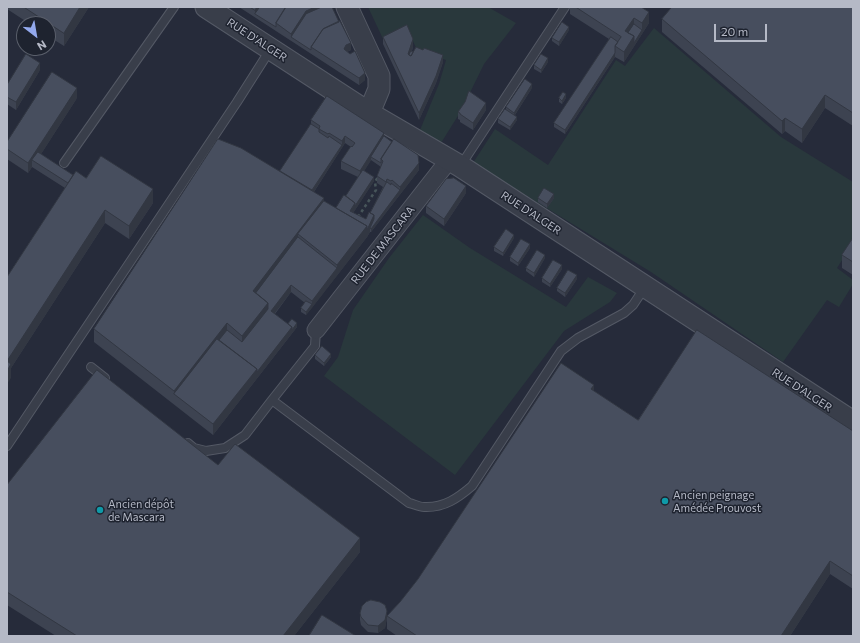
<!DOCTYPE html>
<meta charset="utf-8">
<style>
body{margin:0}
#map{position:relative;width:860px;height:643px;overflow:hidden;background:#262b3a;font-family:Commissioner,sans-serif}
canvas{display:block}
.frame{position:absolute;inset:0;border:8px solid #b5b9c6;pointer-events:none}
.north{position:absolute;left:16px;top:16px;width:40px;height:40px;box-sizing:border-box;background:#1e232f;border:1px solid #5a5f6b;border-radius:50%;rotate:149deg;font-size:11px;font-weight:700;line-height:16px;text-align:center;color:#b5b9c6}
.north::after{content:'';display:block;margin:auto;width:14px;height:18px;background:#93a9ed;clip-path:polygon(50% 0,100% 100%,50% 72%,0 100%)}
.scale{position:absolute;left:714px;top:24px;width:53px;height:18px;box-sizing:border-box;border:2px solid #b5b9c6;border-top:0;padding-left:5px;font-size:12px;line-height:14px;white-space:nowrap;color:#b5b9c6;-webkit-text-stroke:3px #1e232f;paint-order:stroke}
</style>
<div id="map">
<canvas width="860" height="643"></canvas>
<div class="frame"></div>
<div class="north">N</div>
<div class="scale">20 m</div>
</div>
<script>
const context = document.querySelector('canvas').getContext('2d');
context.lineJoin = 'round';
function paint(path, color) { context.fillStyle = color; context.fill(path, 'evenodd'); }
function trace(path, color, width, dash) { context.strokeStyle = color; context.lineWidth = width; context.lineCap = dash ? 'butt' : 'round'; context.setLineDash(dash || []); context.stroke(path); }
function drawText(font, color, halo, rows, align = 'center') {
  context.font = font + ' Commissioner,sans-serif'; context.lineWidth = 3; context.setLineDash([]); context.textBaseline = 'middle'; context.strokeStyle = halo; context.fillStyle = color; for (const [text, x, y, turn = 0] of rows) {
    context.save(); context.translate(x, y); context.rotate((+turn || 0) * Math.PI / 180); context.textAlign = isNaN(turn) ? turn : align; if (halo) context.strokeText(text, 0, 0); context.fillText(text, 0, 0); context.restore();
  }
}
paint(new Path2D(`
 M368,7H488L516,23L484,64L461,111L441,143L420,130L439,84L446,60L417,50L408,30L384,41Z
 M654,28L781,137L853,182V243L837,268L853,280V284L839,307L827,300L783,362L651,272L473,163L495,129L548,165L616,60L625,66Z
 M423,215L470,248L566,307L588,277L617,293L610,302L564,331L455,475L324,376L338,357L353,310L389,258Z`), '#29383c');
const service = new Path2D(`
 M64,163L174,7
 M461,165L565,7
 M91,367L105,378
 M272,400L409,503C414,504 419,507 424,507C444,508 458,498 472,486L561,351L578,338L624,313L633,305L645,287
 M188,443L194,448L206,451L225,448L245,435L272,400L315,346L316,330
 M7,446L237,102L270,50`);
const minor = new Path2D(`
 M316,330L449,160`);
const tertiary = new Path2D(`
 M206,7L369,113L460,166L853,422
 M347,7L379,76V89L369,113`);
trace(service, '#545965', 10);
trace(minor, '#545965', 19);
trace(tertiary, '#545965', 23);
trace(new Path2D(`
 M358,217L376,190L375,182L378,177`), '#47555a', 2.5, [3, 3]);
trace(service, '#393e4a', 8);
trace(minor, '#393e4a', 17);
trace(tertiary, '#393e4a', 21);
paint(new Path2D(`
 M7,7H89L64,46L48,36V24H30L7,9Z
 M239,7H332L351,50L347,52L365,80L359,85Z
 M570,7H643L649,23L624,62L615,57L565,134L554,127V123L609,39L570,14Z
 M853,7V126L825,108L802,143L785,131L782,134L662,32V19Z
 M569,30L559,46L552,41V38Z
 M383,37L413,47L412,51L443,62L436,83L419,120L383,44Z
 M548,62L541,73L534,69V65Z
 M40,70L16,110L7,104V85Z
 M532,88L515,115L517,120L510,130L498,123V119L506,109V107Z
 M77,98L41,154L73,175L86,178L153,203L129,239L105,223L11,368V378L7,277L65,188L32,167L28,173L7,159V142Z
 M559,98H566L562,104L559,102Z
 M486,110L473,130L460,122V120L458,119V112Z
 M311,120L384,136L419,170L371,232H370L367,237L306,315L301,312V308L305,303L291,292L275,314L288,324L297,327L213,435L94,342V329L280,171L311,124ZM345,143L351,147L341,161V169L358,177L346,196L336,208L324,201L314,192ZM371,160L381,167L377,176V183L383,187L370,213L366,219L353,213L374,181L364,171Z
 M466,193L444,226L426,213V206Z
 M538,198H554L547,208L538,202Z
 M514,238L503,256L494,251V247Z
 M853,238V275L842,268V255Z
 M530,248L518,266L510,261V257Z
 M545,258L534,277L526,271V268Z
 M562,269L550,287L542,282V278Z
 M577,279L565,297L557,291V288Z
 M315,355L331,357L324,366L315,359Z
 M594,391L638,420L853,431V589L830,574L790,636H397L387,629V616Z
 M218,465L360,552L294,636H56L7,605V485Z
 M360,613L387,618L385,628L378,633L368,632L361,625L360,620Z`), '#3d4351');
paint(new Path2D(`
 M80,7H89L64,46V33Z
 M257,7H262L255,14V10Z
 M315,7H329L291,37V34L306,11Z
 M649,12V23L624,62V52L634,36L642,30V23Z
 M634,18V28L627,39L625,31Z
 M569,27V30L559,46V42Z
 M413,39V47L409,58L408,54Z
 M351,43V50L346,52L344,49L346,45Z
 M615,53V57L565,134V130Z
 M443,55V62L436,83L419,120V113Z
 M548,58V62L541,73V70Z
 M40,63V70L16,110V102Z
 M365,73V80L359,85V78Z
 M532,84V88L514,116V113Z
 M77,88V98L36,162L32,160V167L28,173V163Z
 M566,94V98L562,104V101Z
 M825,95V108L802,143V129Z
 M486,103V110L473,130V123Z
 M517,117V120L510,130V127Z
 M785,118V131L782,134V121Z
 M384,133V140L371,157V160L360,178V171Z
 M345,136V143L308,201V197L342,145V141Z
 M419,163V170L371,232V229L370,228V232L367,237L312,308V301L337,268V265L374,215L400,190V187Z
 M374,177V181L350,218V211Z
 M466,186V193L444,226V219Z
 M153,189V203L129,239V226Z
 M554,194V198L547,208V204Z
 M324,198V211L298,234V245L257,300L253,291Z
 M105,210V223L11,368V378L7,384V361Z
 M514,235V238L503,256V253Z
 M530,244V248L518,266V263Z
 M545,255V258L534,277V273Z
 M562,265V269L550,287V284Z
 M577,275V279L565,297V293Z
 M291,285V292L271,318V311Z
 M268,303V316L242,349V336Z
 M312,304V308L306,315V312Z
 M227,323V337L174,394V391Z
 M297,323V327L213,435V424L257,369L292,327Z
 M331,354V357L324,366V363Z
 M594,385V398L591,389Z
 M360,538V552L294,636H283Z
 M830,561V574L790,636H781Z
 M387,611V618L385,628L378,633V626Z`), '#323742');
const building = new Path2D(`
 M24,7H80L64,33Z
 M250,7H257L255,10Z
 M260,7H286L276,23V27L255,14Z
 M286,7H315L306,11L291,34L276,23Z
 M322,7H332L339,22L323,29L311,47V50L291,37L306,14Z
 M576,7H641L649,12L642,23L634,18L625,31L634,36L624,52L615,46L621,37Z
 M672,7H853V113L825,95L802,129L785,118L782,121L662,19Z
 M340,21L351,43L346,45L344,49L350,54L355,51L365,73L359,78L311,47L323,29Z
 M562,22L569,27L559,42L552,38Z
 M634,24L642,30L634,43V36L628,33Z
 M407,25L413,39L408,54L411,56L416,47L423,50L424,48L443,55L436,76L419,113L383,37Z
 M611,37L618,42L615,46V53L565,130L554,123Z
 M411,51L413,52L411,56L409,55Z
 M26,54L40,63L16,102L7,97V85Z
 M541,54L548,58L541,70L534,65Z
 M52,72L77,88L28,163L7,149V142Z
 M525,79L532,84L514,113L506,107Z
 M469,91L486,103L473,123L460,114V113L458,112L465,102Z
 M563,92L566,94L562,101L559,98Z
 M327,96L384,133L360,171L341,161L351,146L352,147L355,143L345,136L342,141L329,133L328,134L319,129L320,126L311,120Z
 M505,109L517,117L510,127L498,119Z
 M311,124L319,129V132L328,138L329,136L342,145L312,190L280,171Z
 M384,136L392,142L381,159V163L371,157Z
 M218,139L241,148L324,198L253,291L268,303L242,336L227,323L174,391L94,329Z
 M394,139L418,155L419,163L400,187L392,180L391,181L387,179L386,182L377,176L383,161L381,159Z
 M38,152L73,175L68,183L32,160Z
 M101,156L153,189L129,226L105,210L7,361V277L76,171L86,178Z
 M363,170L374,177L355,206V203L346,196Z
 M454,178L466,186L444,219L426,206L446,179Z
 M387,182L391,185V183L400,190L371,229L370,228L374,219V215L370,213L385,185Z
 M544,188L554,194L547,204L538,198Z
 M344,195L355,203L350,211L366,219L369,212L374,215L367,230V226L336,208Z
 M324,201L367,226L337,265L298,234Z
 M506,229L514,235L503,253L494,247Z
 M298,237L337,268L312,301L291,285L271,311L292,327L257,372V369L219,340L227,330L242,342L268,309V303L256,293Z
 M853,238V262L842,255Z
 M521,239L530,244L518,263L510,257Z
 M537,250L545,255L534,273L526,268Z
 M553,260L562,265L550,284L542,278Z
 M568,270L577,275L565,293L557,288Z
 M306,301L312,304L306,312L301,308Z
 M292,319L297,323L292,330V327L288,324Z
 M697,330L853,431V576L830,561L781,636H417L387,616L400,602L418,579L561,363L594,385L591,389L638,420Z
 M217,339L257,369L213,424L174,394Z
 M322,346L331,354L324,363L315,355Z
 M7,361L11,364L7,371Z
 M97,370L218,465L235,444L360,538L283,636H77L7,592V485Z
 M371,600L380,602L385,605L387,611L385,620L378,626L368,625L361,617L360,613L362,606L366,602Z
 M322,615L356,636H309Z`);
paint(building, '#474e5e');
trace(building, '#323742', 1);
for (const [x, y, r, color] of [
 [665,501,4,"#0f9aa8"],
 [100,510,4,"#0f9aa8"]
]) { const dot = new Path2D(); dot.arc(x, y, r, 0, 2 * Math.PI); context.fillStyle = color; context.fill(dot); trace(dot, '#1e232f', 1.5); }
drawText('11px', '#b5b9c6', '#1e232f', [
 ["RUE D'ALGER",257,40,33],
 ["RUE D'ALGER",531,213,33],
 ["RUE DE MASCARA",383,245,-52],
 ["RUE D'ALGER",802,390,33]
]);
drawText('11px', '#b5b9c6', '#1e232f', [
 ["Ancien peignage",673,495],
 ["Amédée Prouvost",673,508],
 ["Ancien dépôt",108,504],
 ["de Mascara",108,517]
], 'left');
</script>
